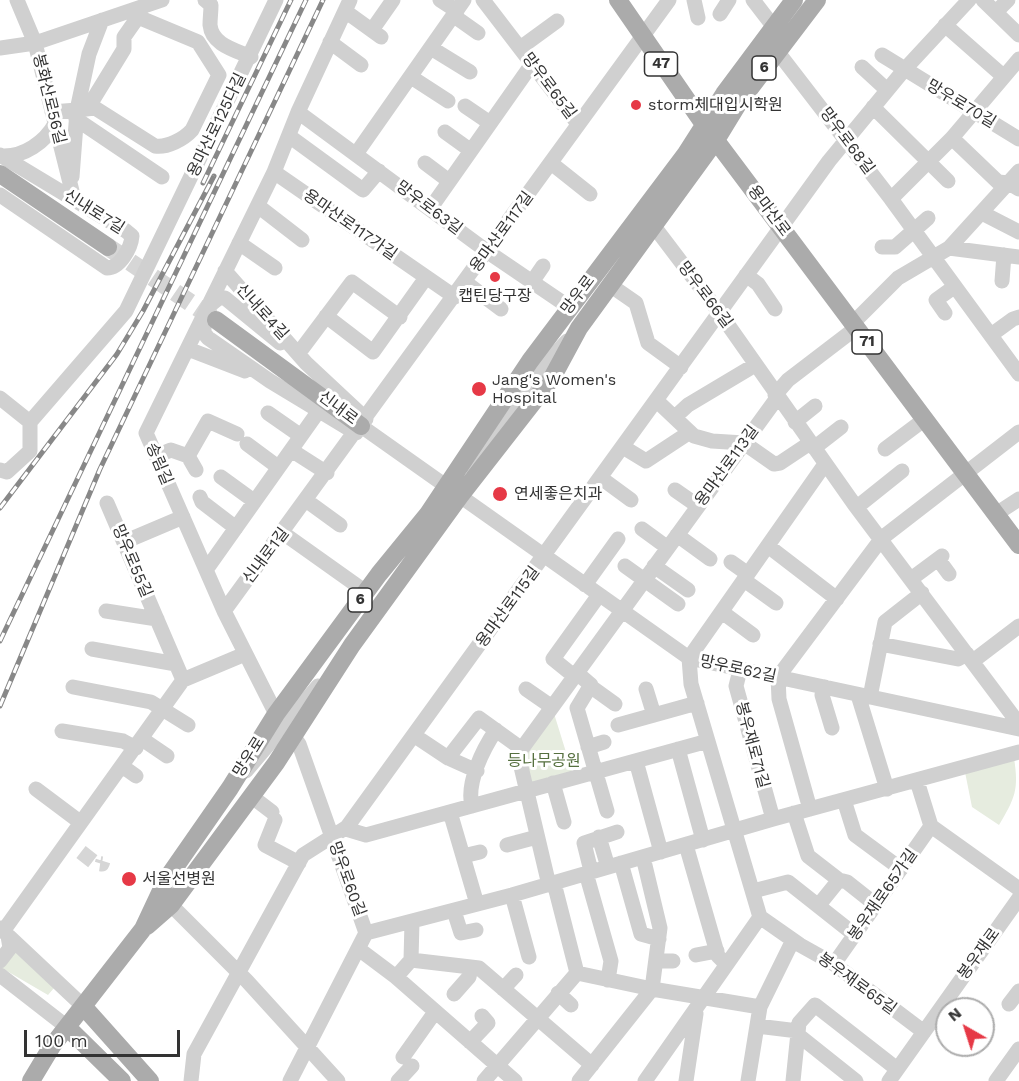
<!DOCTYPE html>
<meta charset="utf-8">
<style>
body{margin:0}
#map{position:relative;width:1019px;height:1081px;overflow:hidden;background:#fff;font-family:"Work Sans",sans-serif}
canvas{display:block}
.north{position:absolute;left:935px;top:997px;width:60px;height:60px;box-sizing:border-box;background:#fff;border:2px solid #adadad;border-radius:50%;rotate:321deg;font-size:16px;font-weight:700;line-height:24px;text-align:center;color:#333}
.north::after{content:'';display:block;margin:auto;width:21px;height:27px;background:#e63946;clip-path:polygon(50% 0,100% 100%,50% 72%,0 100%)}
.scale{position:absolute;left:24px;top:1030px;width:156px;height:27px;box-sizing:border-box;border:3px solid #333;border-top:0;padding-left:8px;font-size:18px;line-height:21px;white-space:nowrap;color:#333;-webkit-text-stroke:4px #fff;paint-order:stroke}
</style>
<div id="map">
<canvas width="1019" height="1081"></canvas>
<div class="north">N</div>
<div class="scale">100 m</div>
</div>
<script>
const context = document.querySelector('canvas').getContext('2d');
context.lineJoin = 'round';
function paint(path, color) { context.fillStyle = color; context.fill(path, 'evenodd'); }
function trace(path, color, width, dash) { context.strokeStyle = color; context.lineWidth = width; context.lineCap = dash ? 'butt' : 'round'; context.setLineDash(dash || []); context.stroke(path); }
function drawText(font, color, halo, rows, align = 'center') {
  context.font = font + ' "Work Sans","Noto Sans KR",sans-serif'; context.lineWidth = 6; context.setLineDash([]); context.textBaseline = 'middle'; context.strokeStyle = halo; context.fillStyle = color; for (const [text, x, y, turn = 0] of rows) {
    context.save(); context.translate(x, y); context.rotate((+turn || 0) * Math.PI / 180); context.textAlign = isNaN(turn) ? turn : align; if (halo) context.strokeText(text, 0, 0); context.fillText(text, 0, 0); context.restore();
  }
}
paint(new Path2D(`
 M552,707L574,778L526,791L518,754Z
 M1014,758C1019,790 1015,798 999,825L972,807L965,772Z
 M12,949L54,988L48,995L0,967Z`), '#e6ecdf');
trace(new Path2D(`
 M81,852L95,863L102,864L103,861`), '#d6d6d6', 15, [15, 8]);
trace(new Path2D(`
 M108,247L216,320`), '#d6d6d6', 18, [18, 9]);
trace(new Path2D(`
 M17,0L35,43L74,199
 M205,0L211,5C211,12 210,18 210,25C212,45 235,50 251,57
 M440,0L457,11
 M483,0L578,124
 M694,0L698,18
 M753,0L773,26
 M983,0L1019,35
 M345,11L381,37
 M996,12L1008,0
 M720,14L729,0
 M454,16L478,33
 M138,17L198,42L219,75L192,130C184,139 167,148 155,146L95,108L77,110L94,98L124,49V37Z
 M945,25L1003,76
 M372,30L393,0
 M330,42L361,65
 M0,48L35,43L162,0
 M431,48L470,72
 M520,48L557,21
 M777,51L891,199L1019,374
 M882,55L1019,139
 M862,67L887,90
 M411,77L448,101
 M465,106L490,123
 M873,107L948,181
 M52,112L77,110L89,54L102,20
 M298,112L488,252L569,307
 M76,119L162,177
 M445,132L470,150
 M289,136L363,190L379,171
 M952,138L998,182L1009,183L1019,189
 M356,154L464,0
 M0,155L126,231L132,236C131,248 120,268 107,268L0,195
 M2,156C24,157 45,142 55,124
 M425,163L449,181
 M551,163L590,194
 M274,172L455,297
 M72,177L77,111
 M891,199L952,138L1019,59
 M258,206L302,240
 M430,209L532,64
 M982,213L1019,232
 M653,225L719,312L854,504L1019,724
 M239,243L275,268
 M882,247H895L928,218
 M949,248L1019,257
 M225,271L306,363L366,419
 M746,275L758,284L775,309
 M1002,281L1004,255
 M465,282L501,309
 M532,282L543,266
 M610,285L636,303L648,343L681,367
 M209,306L219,298H225L280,343
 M945,313L936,300L954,287
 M326,316L373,352L425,279
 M204,318V333L208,338L270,381L356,433
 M853,323L898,278L949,248L1019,171
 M991,335L1013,319L1019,317
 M188,349L245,371
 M298,354L352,282L400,317
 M775,395L788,380L856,328
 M0,398L30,422
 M657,401L694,436L712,441L744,443L774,464L780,463L810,443
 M268,413L301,436
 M675,417L688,405L755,365
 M30,422L126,311L276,0
 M795,422L815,406
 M361,426L689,658L1019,729
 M247,444L278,467
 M623,447L646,461L690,432
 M814,448L841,427
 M885,449L925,419
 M291,450L327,473
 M156,456L171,450L188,456L208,421L237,434
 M188,456L196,470
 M473,469L541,369L567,341
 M0,470L7,472L30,451V422
 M221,477L254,501
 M601,478L631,500
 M675,490L698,506
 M200,497L202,502L236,528
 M307,501L340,525
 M107,503L183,680
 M857,507L902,471
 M996,514L1019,499
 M642,529L668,548
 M283,533L366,592
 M677,535L710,559
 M124,542L183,517
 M768,546L837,599
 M938,559L949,574
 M731,562L748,574
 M625,566L678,604
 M654,566L688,590
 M206,570L318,412
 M911,579L942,556
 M744,580L776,603
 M585,585L618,539
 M106,611L157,619
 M224,611L669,0
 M722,612L753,635
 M880,644L958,659L967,654
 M92,649L176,664
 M973,661L1019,626
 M740,670L736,686L773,819
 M577,673L591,685L577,708L607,811
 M574,676L553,659L599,595
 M183,680L245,654
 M590,686L615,704
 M73,687L151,702L188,725
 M825,687L822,695L832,728
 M526,689L552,707
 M646,689L654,715
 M858,695L887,789
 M870,697L885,622L922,593
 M276,714L224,611L146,433L274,172L298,112L350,0
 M618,725L697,703
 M62,731L123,741L136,748
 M415,736L448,758L477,771
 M142,739L167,756
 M588,747L604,742
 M678,749L703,840
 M448,758L479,718L522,749
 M636,761L661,852
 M122,766L136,776
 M246,771L318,686
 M917,781L931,826L1019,889
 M553,783L564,822
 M36,789L80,822
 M251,796L272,812
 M844,800L855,835L901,869
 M472,806C466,783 483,749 496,730
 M810,809L779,699L778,677L882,538L1019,432
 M450,812L477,904
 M794,813L808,856L839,880L818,906
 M275,820L265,845L299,863
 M346,829L366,835L708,741
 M599,837L608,867
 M507,845L537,837
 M686,845L718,956L726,964
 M463,856L480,852
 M621,863L641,934L659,939
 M591,871L584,843L617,832
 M586,873L611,961L608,980
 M839,880L847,882L876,905
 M554,883L577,973
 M549,885L518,754L777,398
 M753,891L788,882L855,935
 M512,895L529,957
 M171,905L247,981L338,1081
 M454,911L461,933L476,930
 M760,917L691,684L689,658L825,464
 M0,928L83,1006
 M4,930L183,680
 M366,933L512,895L773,819L1019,752
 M360,950L396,977L515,1081
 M696,955L717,951
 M411,960L412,922
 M0,961L10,948L8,936
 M656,961H673
 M834,964L931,826
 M0,975L67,1027
 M396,977L411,960L479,968L592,1065
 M503,989L516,975
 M558,993L571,1005
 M454,994L469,977L471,967
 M1009,1004L1019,991
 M757,1026L798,1031
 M797,1034L856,1081
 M470,1042L488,1023L482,1016
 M403,1057L435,1012
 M191,1081L194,1054L303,855L347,827L829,161L904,70L969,0
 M290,1081L366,933L299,744L294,737
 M398,1081L412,1066
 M484,1081L577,973L652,989L760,1007
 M579,1081L652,989L660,928L643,857
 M645,1081L760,917L800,945L834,964L924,1032
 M686,1081L696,1014
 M748,1081L760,1007L793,940
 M793,1081L799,1023L815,1005L897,1069
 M889,1081L1019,898
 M996,1081L1019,1049`), '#d0d0d0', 15);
trace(new Path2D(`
 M618,0L705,126L1019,545
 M0,174L108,247
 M216,320L361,426
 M147,926L171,905L276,763L352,645L460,496L552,378L579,328L716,140L738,104L817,0
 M83,1006L150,1081
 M67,1027L122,1081
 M31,1081L52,1046L143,929L166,880L230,788L276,714L379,574L428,514L530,361L685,155L724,94L794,0`), '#ababab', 18);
const rail = new Path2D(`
 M203,183L291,0
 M0,508L117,354L143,311L214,176
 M0,641L306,0
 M0,706L100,469L323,0`);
trace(rail, '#888', 5);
trace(rail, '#fff', 3, [9]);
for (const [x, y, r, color] of [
 [636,105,6,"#e63946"],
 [495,277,6,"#e63946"],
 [479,389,8,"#e63946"],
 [500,494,8,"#e63946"],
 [129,879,8,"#e63946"]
]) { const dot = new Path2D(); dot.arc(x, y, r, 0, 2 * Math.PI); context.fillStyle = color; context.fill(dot); trace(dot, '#fff', 2); }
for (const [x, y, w] of [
 [661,64,33],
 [764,68,24],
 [867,342,30],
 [360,600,24]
]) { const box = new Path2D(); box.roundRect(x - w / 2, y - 12, w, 24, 4.5); context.fillStyle = '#fff'; context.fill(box); trace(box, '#333', 1.5); }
drawText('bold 15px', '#333', null, [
 ["47",661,64],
 ["6",764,68],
 ["71",867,342],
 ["6",360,600]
]);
drawText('16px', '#333', '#fff', [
 ["망우로65길",549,86,53],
 ["봉화산로56길",49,99,76],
 ["망우로70길",961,104,31],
 ["용마산로125다길",217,125,-64],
 ["망우로68길",847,141,53],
 ["망우로63길",429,208,37],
 ["용마산로",769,211,53],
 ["신내로7길",94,212,32],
 ["용마산로117가길",350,225,35],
 ["용마산로117길",502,232,-54],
 ["망우로",578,295,-53],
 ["망우로66길",705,295,53],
 ["신내로4길",262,312,48],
 ["신내로",338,408,37],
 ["송림길",159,464,67],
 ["용마산로113길",727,466,-54],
 ["신내로1길",266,556,-53],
 ["망우로55길",132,561,67],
 ["용마산로115길",508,607,-54],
 ["망우로62길",738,669,12],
 ["봉우재로71길",752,745,75],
 ["망우로",249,757,-58],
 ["망우로60길",347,879,70],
 ["봉우재로65가길",883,895,-55],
 ["봉우재로",979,954,-54],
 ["봉우재로65길",857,984,36]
]);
drawText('16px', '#333', '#fff', [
 ["storm체대입시학원",648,105],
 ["캡틴당구장",495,296,"center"],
 ["Jang's Women's",492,380],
 ["Hospital",492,398],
 ["연세좋은치과",514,494],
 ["서울선병원",142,879]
], 'left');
drawText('16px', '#56703f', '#fff', [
 ["등나무공원",544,761]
]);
</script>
